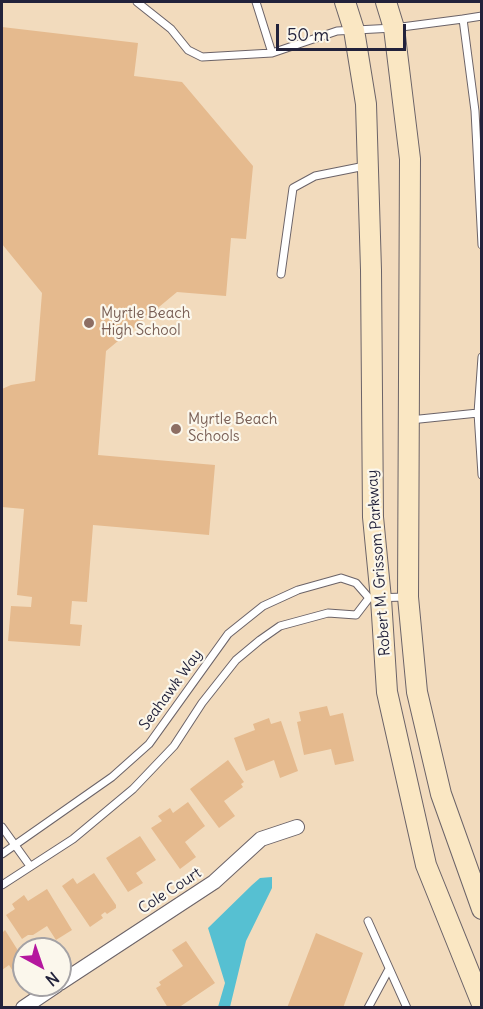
<!DOCTYPE html>
<style>
body{margin:0}
#map{position:relative;width:483px;height:1009px;overflow:hidden;background:#f2dbbd;font-family:Delius,sans-serif}
canvas{display:block}
.frame{position:absolute;inset:0;border:3px solid #22223b;pointer-events:none}
.north{position:absolute;left:12px;top:937px;width:60px;height:60px;box-sizing:border-box;background:#fbf7ec;border:2px solid #a4a2a5;border-radius:50%;rotate:140deg;font-size:16px;font-weight:700;line-height:24px;text-align:center;color:#22223b}
.north::after{content:'';display:block;margin:auto;width:21px;height:27px;background:#b5179e;clip-path:polygon(50% 0,100% 100%,50% 72%,0 100%)}
.scale{position:absolute;left:276px;top:24px;width:130px;height:27px;box-sizing:border-box;border:3px solid #22223b;border-top:0;padding-left:8px;font-size:18px;line-height:21px;white-space:nowrap;color:#22223b;-webkit-text-stroke:4px #fbf7ec;paint-order:stroke}
</style>
<div id="map">
<canvas width="483" height="1009"></canvas>
<div class="frame"></div>
<div class="north">N</div>
<div class="scale">50 m</div>
</div>
<script>
const context = document.querySelector('canvas').getContext('2d');
context.lineJoin = 'round';
function paint(path, color) { context.fillStyle = color; context.fill(path, 'evenodd'); }
function trace(path, color, width, dash) { context.strokeStyle = color; context.lineWidth = width; context.lineCap = dash ? 'butt' : 'round'; context.setLineDash(dash || []); context.stroke(path); }
function drawText(font, color, halo, rows, align = 'center') {
  context.font = font + ' Delius,sans-serif'; context.lineWidth = 4.5; context.setLineDash([]); context.textBaseline = 'middle'; context.strokeStyle = halo; context.fillStyle = color; for (const [text, x, y, turn = 0] of rows) {
    context.save(); context.translate(x, y); context.rotate((+turn || 0) * Math.PI / 180); context.textAlign = isNaN(turn) ? turn : align; if (halo) context.strokeText(text, 0, 0); context.fillText(text, 0, 0); context.restore();
  }
}
paint(new Path2D(`
 M272,877V888L246,941L230,1007H218L225,983L208,928L252,885L260,878Z`), '#56c0d2');
paint(new Path2D(`
 M2,27L138,43L134,76L182,82L253,166L246,239L231,238L226,296L177,292L106,351L98,455L215,465L209,535L93,525L87,602L72,601L70,624L82,625L80,646L8,641L11,606L31,607L32,597L17,595L24,509L2,507V389L11,385L35,381L42,293L2,244Z
 M327,706L330,716L343,713L354,761L335,765L331,749L304,755L297,722L301,721L299,712Z
 M269,718L271,724L281,721L298,771L280,778L274,760L246,771L234,738L255,730L253,724Z
 M228,760L244,782L241,784L243,787L224,801L235,816L219,828L190,789Z
 M188,802L205,826L185,842L196,857L180,869L151,828L162,821L158,816L170,808L173,813Z
 M140,836L156,860L136,873L143,883L128,892L106,858Z
 M94,873L116,905V908L107,914L105,912L101,915L103,918L90,927L62,886L73,878L77,884Z
 M47,889L72,930L56,940L47,926L33,935H28L22,939L6,915L15,909L12,904L24,895L28,901Z
 M5,930L24,960V971L16,976L9,965L2,970V933Z
 M316,933L363,953L343,1008H287Z
 M186,941L215,983L178,1008H168L156,988L161,985L159,982L183,966L172,950Z`), '#e5ba8e');
const service = new Path2D(`
 M137,2L171,29L188,50L202,57L272,53L337,31L394,28L463,19L475,111L482,245
 M256,2L272,53
 M463,19L482,16
 M281,274L293,188L315,176L365,166
 M482,357L478,413L482,475
 M410,420L478,413
 M2,827L30,866
 M2,854L112,777L149,744L228,634L263,606L298,590L341,578L356,583L369,598L407,597
 M2,885L73,839L133,789L174,746L202,703L236,660L260,640L280,626L328,613L356,615L369,598
 M368,921L407,1008
 M368,1008L389,969`);
const minor = new Path2D(`
 M60,983L214,882L261,839L297,827
 M23,1008L57,985`);
const secondary = new Path2D(`
 M345,2L354,30L366,104L371,270L373,517L381,599L387,692L426,865L482,1004
 M386,2L394,28L410,159L408,597L417,692L441,794L482,909`);
trace(service, '#6b6368', 9);
trace(minor, '#6b6368', 16);
trace(secondary, '#6b6368', 22);
trace(service, '#fff', 7);
trace(minor, '#fff', 14);
trace(secondary, '#fae7c3', 20);
for (const [x, y, r, color] of [
 [89,323,6,"#8d6e63"],
 [176,429,6,"#8d6e63"]
]) { const dot = new Path2D(); dot.arc(x, y, r, 0, 2 * Math.PI); context.fillStyle = color; context.fill(dot); trace(dot, '#fbf7ec', 2); }
drawText('15px', '#785e54', '#fbf7ec', [
 ["Myrtle Beach",101,314],
 ["High School",101,331],
 ["Myrtle Beach",188,420],
 ["Schools",188,437]
], 'left');
drawText('15px', '#22223b', '#fbf7ec', [
 ["Robert M. Grissom Parkway",379,563,-94],
 ["Seahawk Way",171,690,-54],
 ["Cole Court",170,891,-33]
]);
</script>
